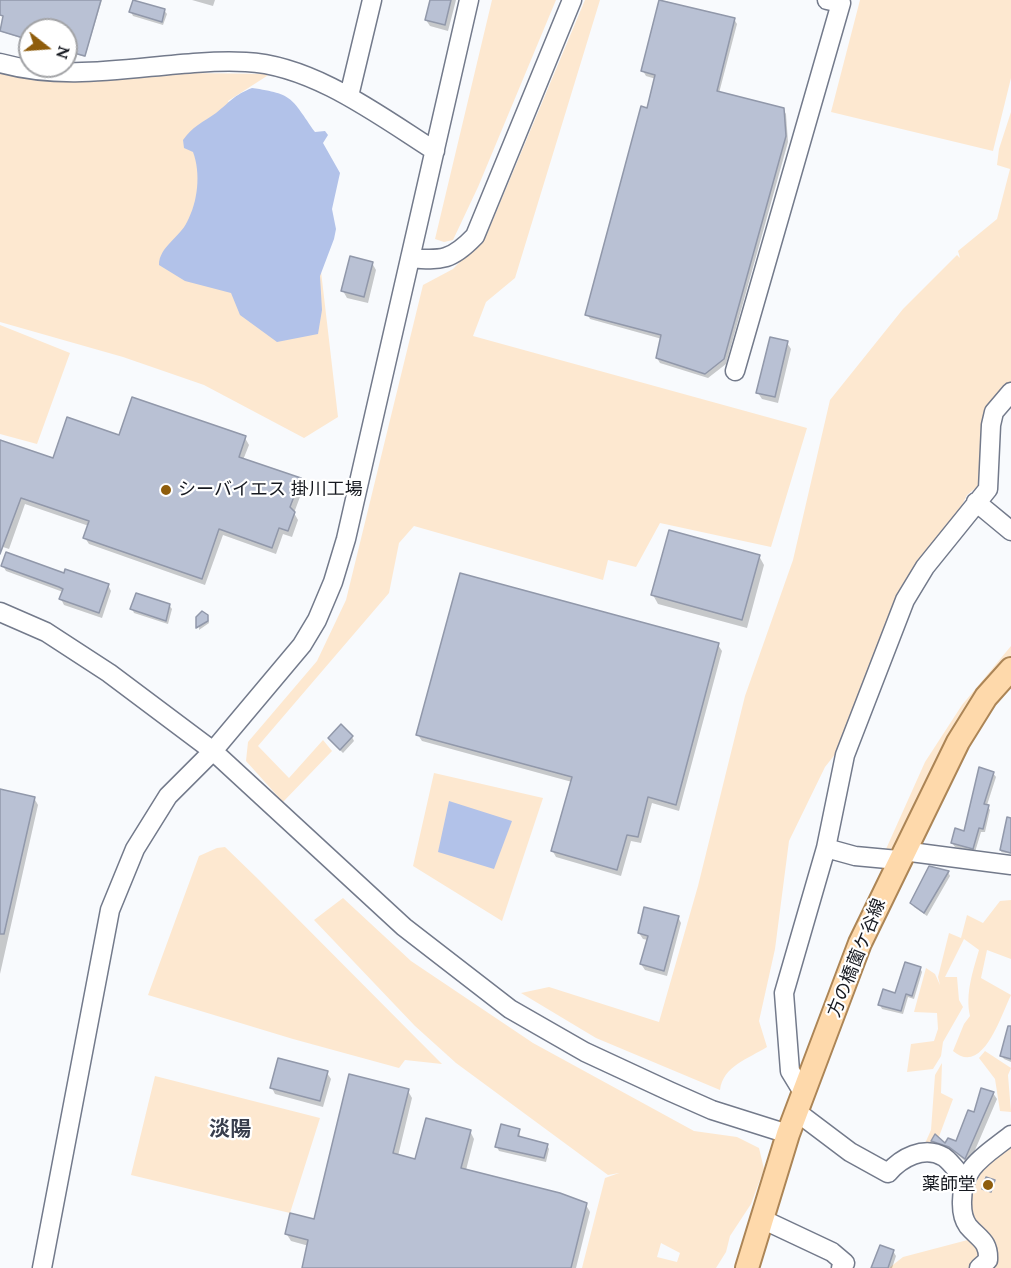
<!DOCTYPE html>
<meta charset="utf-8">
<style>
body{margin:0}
#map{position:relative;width:1011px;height:1268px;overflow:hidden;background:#f8fafd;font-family:Lora,serif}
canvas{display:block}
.north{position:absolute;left:18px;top:18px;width:60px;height:60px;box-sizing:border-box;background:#fff;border:2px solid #a2a3a6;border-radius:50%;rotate:107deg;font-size:16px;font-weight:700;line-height:24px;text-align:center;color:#161920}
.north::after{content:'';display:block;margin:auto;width:21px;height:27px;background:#8f5d0c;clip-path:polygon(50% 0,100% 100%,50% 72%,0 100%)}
</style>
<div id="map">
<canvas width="1011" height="1268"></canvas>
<div class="north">N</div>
</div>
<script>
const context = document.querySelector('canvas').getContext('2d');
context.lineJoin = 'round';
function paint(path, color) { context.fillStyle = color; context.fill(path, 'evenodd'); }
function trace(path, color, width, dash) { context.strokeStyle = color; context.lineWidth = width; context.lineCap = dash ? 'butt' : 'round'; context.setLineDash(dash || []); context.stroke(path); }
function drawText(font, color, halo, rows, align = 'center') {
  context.font = font + ' Lora,"Noto Sans JP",serif'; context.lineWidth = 4.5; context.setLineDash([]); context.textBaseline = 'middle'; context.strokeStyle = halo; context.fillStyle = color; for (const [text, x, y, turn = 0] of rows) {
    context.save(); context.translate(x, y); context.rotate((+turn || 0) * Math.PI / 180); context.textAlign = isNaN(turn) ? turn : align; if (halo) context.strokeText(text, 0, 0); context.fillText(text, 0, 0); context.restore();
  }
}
paint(new Path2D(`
 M492,0H556L478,187L453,240L444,242L435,239Z
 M585,0H600L515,278L486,302L473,336L807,428L771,547L660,523L636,567L608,560L603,580L414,526L399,543L389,593L258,746L289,778L323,740L332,751L283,802L246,761L248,742L317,661L346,600L423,285L453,269L487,234Z
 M860,0H1011V78L993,151L831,112Z
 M0,73L78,81L190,73L270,74L228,101L317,237L338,417L304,438L204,385L123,357L0,322Z
 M1011,112V392L994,412L987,479L967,495L947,536L919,576L848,738L825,767L789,841L775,949L759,1021L767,1047C748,1059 723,1066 720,1090L596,1038L521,993L549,987L659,1022L698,886L745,696L793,560L830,400L903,309L957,255L960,258L958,251L997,219L1010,169L997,165L999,149Z
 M0,325L70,353L37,444L0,434Z
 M1011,646V661L893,860L882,858L925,762L962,705Z
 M434,773L543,798L502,921L413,866Z
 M225,847L256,877L442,1064L405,1060L399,1068L293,1039L148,995L199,856L217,848Z
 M343,898L411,961L533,1043L694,1131L737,1137L759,1148L764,1169L751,1204L730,1236L726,1252L716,1268H582L605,1178L619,1173L608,1175L456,1063L415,1026L314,920ZM661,1243L680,1253L677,1262L657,1257Z
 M1011,900V959L987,950L981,978L1011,995C1001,1015 983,1077 953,1051L964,1024L970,1016C965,994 973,971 979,950L964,939L945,977H957L959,1000L963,1007L943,1042L941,1056L933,1069L907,1072L911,1044L934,1041L938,1029L937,1013L914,1012L926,968L935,974L940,985L938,977L949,933L961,938L967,915L983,923L1000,901Z
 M985,1051L1011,1068L1008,1075L1011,1112L1000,1111L995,1079L979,1058Z
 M942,1063L941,1093L953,1099L934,1150L923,1148L931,1130L935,1075Z
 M155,1076L320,1118L290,1213L131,1175Z
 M1011,1135V1268H889L903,1257L979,1237L964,1217V1181Z`), '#fde8d0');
paint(new Path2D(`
 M252,88C294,94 291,98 315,132L325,131L328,135L323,143L340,173L332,209L336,229L334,239L320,276L322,310L318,334L277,342L240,315L231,293L185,281L159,265C159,247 180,237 187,222C198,202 201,173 193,152L184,148L183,140C192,127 203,122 216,113C230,102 234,95 252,88Z
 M449,801L512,821L494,869L438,852Z`), '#b2c2e9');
paint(new Path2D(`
 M0,0H102L85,57L66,51V30H30V41L2,32L5,17L0,15Z
 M192,0H215L213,6Z
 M431,0H456L448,31L430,26L426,20Z
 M661,0L734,19L737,24L719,93L783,109L786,114L788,142L726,364L708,378L660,363L657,358L662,339L590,319L587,314L656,79L646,76L643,71Z
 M164,10L167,14L163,25L133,16L131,12Z
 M372,263L376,270L368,303L347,298L343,291Z
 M787,343L791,349L778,403L762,399L758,393Z
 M120,437L245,438L249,445L243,460L300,479L304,486L294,513L298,520L292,537L283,534L276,554L223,535L205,585L89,544L85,538L89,526L25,504L9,549L0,546V442L54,460Z
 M759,556L764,565L747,628L658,604L653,595Z
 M3,566L108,585L111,591L102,618L64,605L61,599L63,592L6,571Z
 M169,605L172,609L168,624L134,613L132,609Z
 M200,614L208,618L209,623L199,630Z
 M718,645L722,651L679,811L652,803L641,843L631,841L621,876L556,857L552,850L572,782L422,741L418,735Z
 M352,737L354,741L343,753L332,742Z
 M993,773L996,777L987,805L990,810L985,832H981L975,852L955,847L952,843L966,833Z
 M0,791L34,798L38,805L0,974Z
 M1006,827L1011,829V854L1001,852Z
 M948,872L950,876L927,916L914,907L912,903Z
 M678,917L681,923L667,976L645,970L641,964L648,940L643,939L639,933Z
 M920,968L922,972L914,999L908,997L903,1014L882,1009L880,1005L896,995Z
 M1011,1038V1062L1004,1059L1001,1055Z
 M327,1073L331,1079L323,1107L275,1094L272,1088Z
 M408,1091L412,1098L398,1156L416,1161L470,1131L474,1139L466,1170L586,1205L590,1212L576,1268H304L309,1246L291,1241L286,1233L315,1221Z
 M993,1093L997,1099L969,1164L954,1152L936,1147L933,1141L946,1146L957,1143L975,1114Z
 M519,1130L520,1138L547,1145L549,1149L546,1162L499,1151L497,1147Z
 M893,1251L896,1256L892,1268H872Z`), '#0003');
const building = new Path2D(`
 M0,0H101L85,56L66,51V30H30V40L0,31L3,16L0,15Z
 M133,0L165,9L162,22L129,12Z
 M430,0H451L445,25L425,20Z
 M659,0L735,18L717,91L784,108L786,136L724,359L705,374L656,358L661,335L585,315L641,106L647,108L655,75L641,71Z
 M350,256L373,262L364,297L341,291Z
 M770,337L788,341L775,397L756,393Z
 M132,397L246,436L239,457L301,478L290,507L295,512L288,531L279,528L272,548L219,529L202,579L83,538L89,521L21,498L0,554V440L53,458L67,417L119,435Z
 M669,530L760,555L742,620L651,595Z
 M6,552L64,573L65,569L109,584L99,613L59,599L63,589L59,587L1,566Z
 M460,573L719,643L676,805L648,797L638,837L627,835L617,870L551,851L572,777L416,735Z
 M136,593L170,604L166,621L130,609Z
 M202,611L208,615V621L196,628V617Z
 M341,724L353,736L340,750L328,738Z
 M979,767L994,772L984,804L989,805L983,829L979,828L973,849L951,843L955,828L964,831Z
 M0,789L35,797L4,934H0Z
 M1007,817L1011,818V853L1000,850Z
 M929,866L949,871L924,913L910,903Z
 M644,907L679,916L664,971L640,964L648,936L638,933Z
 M905,962L921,967L912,996L906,994L901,1011L878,1005L883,989L895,993Z
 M1008,1026H1011V1059L1000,1056Z
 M278,1058L328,1071L320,1101L270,1088Z
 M349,1074L409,1089L393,1153L415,1159L426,1118L471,1130L461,1168L560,1193L587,1203L571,1268H302L308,1240L285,1234L290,1213L314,1219Z
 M981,1088L994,1092L965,1159L949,1147L931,1141L935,1134L945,1143L948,1138L956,1141L968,1110L974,1112Z
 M501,1124L520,1129L518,1136L548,1144L544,1158L495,1147Z
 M986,1177L995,1180L991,1192L982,1189Z
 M880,1245L894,1250L888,1268H871Z`);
paint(building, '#b9c1d4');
trace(building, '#9198aa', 1.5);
const minor = new Path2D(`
 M0,63C82,86 163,58 246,62C313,65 380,116 435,151
 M349,96L372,0
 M410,258C442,261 452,260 475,236L572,0
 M735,371L841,3L827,0
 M976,502L1011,531
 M0,612L46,632L109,673L213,751L404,927L510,1009L585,1052L669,1091L712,1110L788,1134
 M826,848L855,856L898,860
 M903,851L1011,865
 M804,1094L790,1071L784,993L826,848L845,755L905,600L925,567L988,489L991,425L994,412L1011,392
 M797,1112L850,1152L888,1173C901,1158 924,1145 944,1157C951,1162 958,1172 964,1179
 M764,1220L832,1252L845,1263L841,1268
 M42,1268L110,910L135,849L168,796L213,751L302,645L317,620L333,582L346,539L469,0
 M979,1268L988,1260C989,1241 979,1239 968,1226C963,1219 962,1211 962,1204C961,1166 985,1156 1011,1135`);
const major = new Path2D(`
 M747,1268L788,1134L860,943L958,742L986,697L1011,669`);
trace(minor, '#737a8b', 21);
trace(major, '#ac8556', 26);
trace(minor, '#fff', 18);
trace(major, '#fed9ab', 22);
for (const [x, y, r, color] of [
 [166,490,6,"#8f5d0c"],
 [988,1185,6,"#8f5d0c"]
]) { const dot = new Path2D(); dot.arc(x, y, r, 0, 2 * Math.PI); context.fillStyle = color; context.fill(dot); trace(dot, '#fff', 2); }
drawText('18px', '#161920', '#fff', [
 ["シーバイエス 掛川工場",178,490],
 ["薬師堂",976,1185,"right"]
], 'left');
drawText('18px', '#161920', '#fff', [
 ["方の橋薗ケ谷線",857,958,-68]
]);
drawText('bold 21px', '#373d4c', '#fff', [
 ["淡陽",230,1130]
]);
</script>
